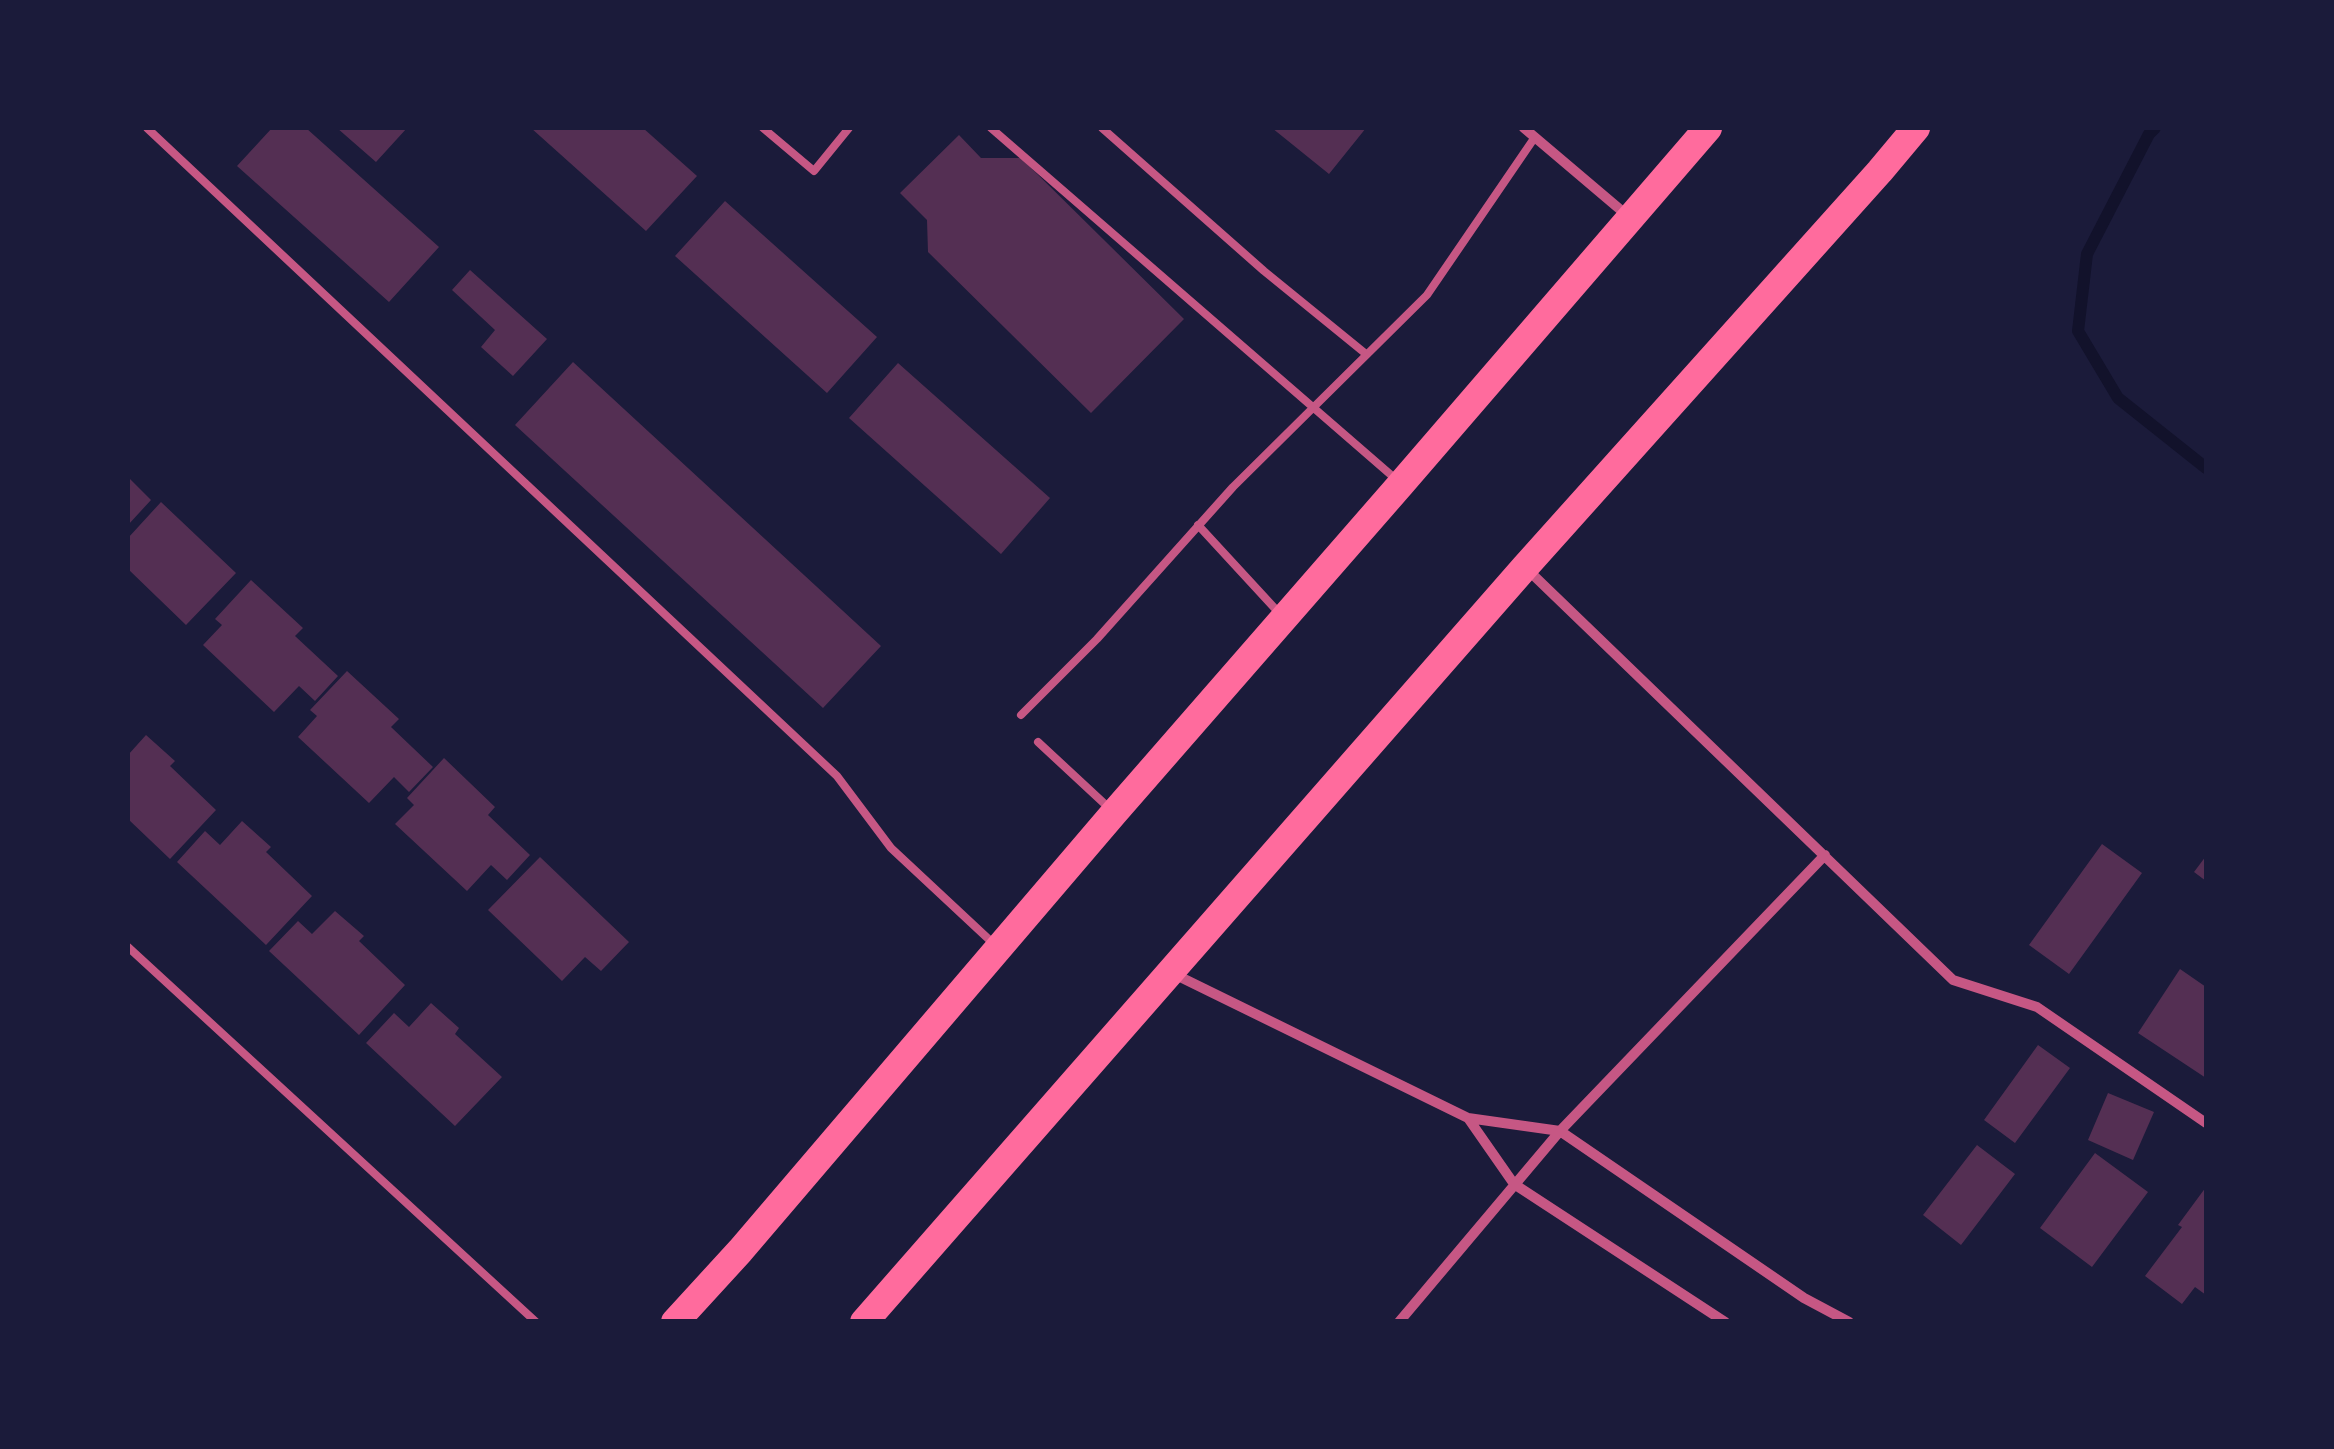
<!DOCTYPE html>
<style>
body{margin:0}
#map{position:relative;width:2334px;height:1449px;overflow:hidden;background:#1b1b3a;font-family:"Roboto Serif",serif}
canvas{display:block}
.frame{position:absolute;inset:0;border:130px solid #1b1b3a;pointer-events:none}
</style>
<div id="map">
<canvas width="2334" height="1449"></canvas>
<div class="frame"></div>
</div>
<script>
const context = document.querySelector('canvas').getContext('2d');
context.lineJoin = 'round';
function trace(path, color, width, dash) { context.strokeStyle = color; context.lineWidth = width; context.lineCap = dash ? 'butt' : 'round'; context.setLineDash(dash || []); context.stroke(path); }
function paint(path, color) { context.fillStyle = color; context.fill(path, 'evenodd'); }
trace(new Path2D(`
 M2155,128L2149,134L2087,254L2078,331L2118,398L2206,468`), '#12122b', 12);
paint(new Path2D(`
 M272,128H306L439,247L389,302L237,166Z
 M337,128H407L376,162Z
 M531,128H643L697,176L646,231Z
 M1272,128H1366L1329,174Z
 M959,135L981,158H1021L1184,319L1091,413L928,252L927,220L900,193Z
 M725,201L877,337L827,393L675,256Z
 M470,270L547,339L513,376L481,347L495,330L452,290Z
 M573,362L881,646L823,708L515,425Z
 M898,363L1050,498L1001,554L849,418Z
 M128,477L151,500L128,525Z
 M161,502L236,573L186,625L128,569V538Z
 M251,580L303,628L295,636L338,676L315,701L299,686L274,712L203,645L222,625L215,619Z
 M347,671L399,719L391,727L433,767L409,792L394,777L369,803L298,737L317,716L310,710Z
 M146,735L175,761L170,766L216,810L170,859L128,819V755Z
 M444,758L495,807L488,815L530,855L507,880L491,865L467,891L395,824L414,805L407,798Z
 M242,821L271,847L266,852L312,896L266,945L177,862L205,831L220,845Z
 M2102,844L2142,873L2069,974L2029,945Z
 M2206,856V881L2194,872Z
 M540,857L629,942L601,971L585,957L562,981L488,910Z
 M335,911L364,936L359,941L405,985L359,1035L269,951L298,921L312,934Z
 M2180,969L2206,987V1078L2138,1033Z
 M431,1003L459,1028L455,1034L502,1077L455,1126L366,1043L394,1013L409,1027Z
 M2038,1045L2070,1068L2015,1143L1984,1120Z
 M2108,1093L2154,1112L2133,1160L2088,1140Z
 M1977,1145L2015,1174L1961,1245L1923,1215Z
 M2095,1153L2148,1192L2092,1267L2040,1228Z
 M2206,1187V1295L2195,1287L2182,1304L2145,1276L2182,1227L2178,1225Z`), '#542f53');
trace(new Path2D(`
 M147,128L837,776L891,848L996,946
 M763,128L814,171L849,128
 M991,128L1398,481
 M1102,128L1264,271L1366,354
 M1198,525L1280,614
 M1021,715L1097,639L1233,487L1427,295L1535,137
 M1038,742L1108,807
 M128,947L536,1322`), '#c65784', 8);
trace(new Path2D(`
 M1524,128L1629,217
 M1528,570L1953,980L2037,1007L2206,1123
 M1172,973L1468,1118L1560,1131L1804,1298L1849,1322
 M1468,1118L1514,1184L1725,1322
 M1399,1322L1560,1131L1825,855`), '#c65784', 10);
trace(new Path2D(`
 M675,1322L740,1251L1114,813L1401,484L1708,128
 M864,1322L1525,567L1880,171L1916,128`), '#ff6b9d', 28);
</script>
